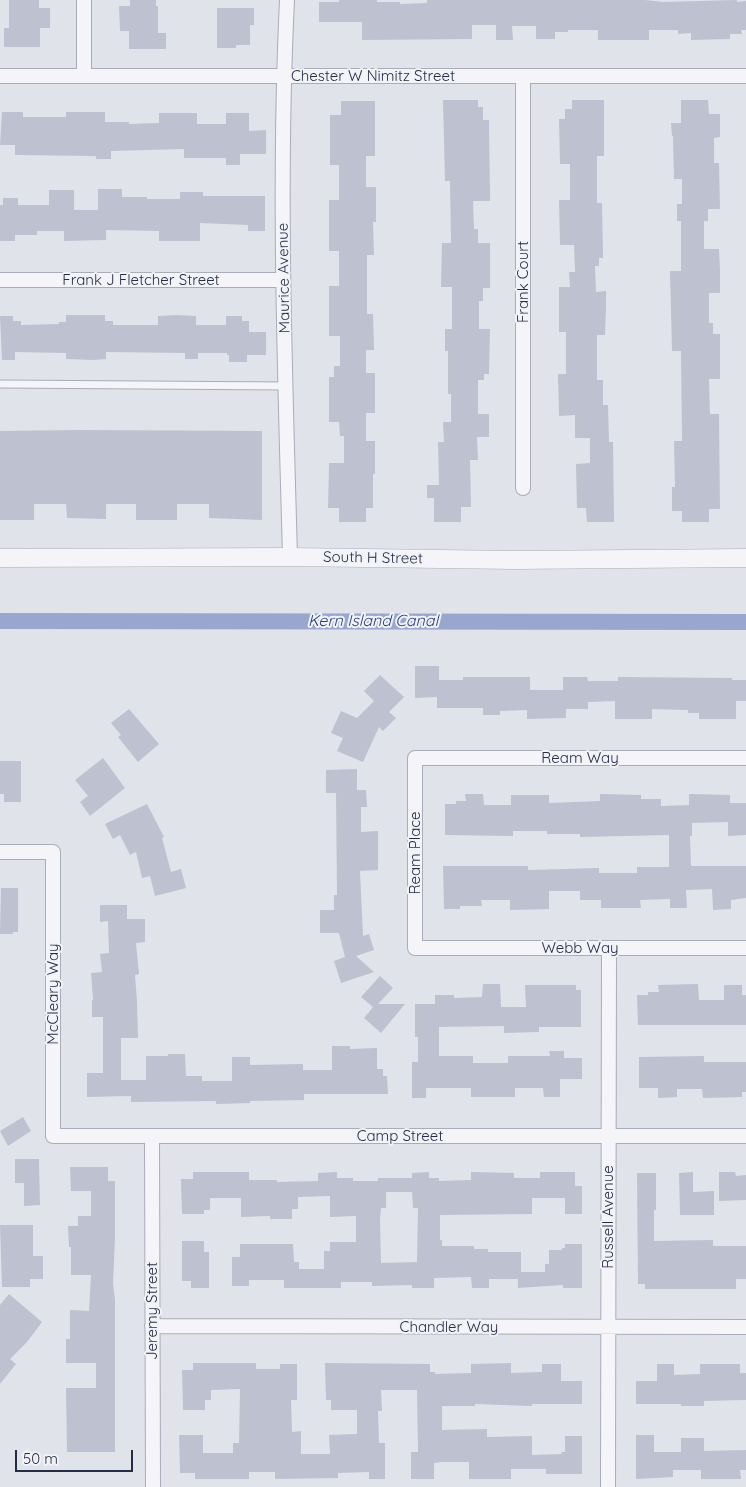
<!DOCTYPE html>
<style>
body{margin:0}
#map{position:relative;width:746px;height:1487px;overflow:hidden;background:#e1e3eb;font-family:Quicksand,sans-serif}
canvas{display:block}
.scale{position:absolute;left:15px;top:1450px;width:118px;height:22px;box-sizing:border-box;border:2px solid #272c45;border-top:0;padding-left:6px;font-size:15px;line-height:18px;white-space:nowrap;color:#272c45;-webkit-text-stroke:4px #f1f3f8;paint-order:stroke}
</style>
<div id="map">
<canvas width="746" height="1487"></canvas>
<div class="scale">50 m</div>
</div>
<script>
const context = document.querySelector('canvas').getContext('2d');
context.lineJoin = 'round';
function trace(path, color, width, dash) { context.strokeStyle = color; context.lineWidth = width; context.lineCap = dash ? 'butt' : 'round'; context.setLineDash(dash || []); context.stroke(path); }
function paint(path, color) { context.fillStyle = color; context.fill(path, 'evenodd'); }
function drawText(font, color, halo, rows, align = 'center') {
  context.font = font + ' Quicksand,sans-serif'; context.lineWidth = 4; context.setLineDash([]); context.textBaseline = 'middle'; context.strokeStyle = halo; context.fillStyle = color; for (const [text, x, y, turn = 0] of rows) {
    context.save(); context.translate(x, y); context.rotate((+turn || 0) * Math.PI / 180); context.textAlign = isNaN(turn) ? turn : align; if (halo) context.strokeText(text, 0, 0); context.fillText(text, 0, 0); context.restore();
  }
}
trace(new Path2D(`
 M0,621L746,622`), '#99a7cf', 16);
paint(new Path2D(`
 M9,0H39V8H50V28H40V47H4V28H9Z
 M130,0H156V6H158V33H166V49H129V31H120L119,6H130Z
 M339,0H377V2H400V4L427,3V0H645L663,2L737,0V2L746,1V30H741L742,34H730V39L691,40V33L678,34V30H649V40H598V30H568V32H555V39H536V26H512L513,40H496V25H472V39L362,40V22H319V2H339Z
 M217,8H254V25H250V45H236V48H217Z
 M443,100H478V107H483V120H489L490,201H473L474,229H478V243H490V288H483V301H479V329H490L489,374H484V380H478V414H489V437H477L478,460H470L471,507H461V522H434V498H427V485H439L438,442H444L443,422H451V394H448V351H445V329H452V287H441L442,243H451L450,181H445Z
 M572,100H604V156H597V203H602L603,258H599V266H595L596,292L606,291V308L605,335H597V380H603V405H608L609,442H613L614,522H587L586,508H577L576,464L590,463V438H575V415L559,416L558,374H566V332H559V287H570L569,272H575L574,245H560L559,200H570V164H560L559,119H565V109H572Z
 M681,100H708L709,114H720V137L714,138V163H719L720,209H708V221H704V249H719L720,270V293H709V323H713V334H720V379H709L710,414H719L720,509H709V522H682V511H672V487H675L674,441H682L681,351H672L670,271H681V221H677V204H682V179H674L673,136H672L671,123H681Z
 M341,101H375V156H366V187H376V222H373L374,255H367V314H373L374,350H366V373H375V413H366V441H375V474H373V508H366V522H339V508H328L329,463H344V436H340L339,422H329V377H334V366H340V336H329V286H339V251H329V200H339V165H330V115H341Z
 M2,112H23V117H66V112H105V122H129V124L159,123V113H197V124H226V113H249V131L266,130V154H240V165H226V158H184V149L111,151V159H96V156L15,155V145H0Z
 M98,189H122V197H147V199H180V192H203V196H265V231H248V225L200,223V241H159V231L106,230V240L64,241V231H37V235H15V241H0V205H3V198H18V205H49V190H74V210H98Z
 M66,315H105V321H113V325H158V316L176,315L196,316V325H226V316H242V321H249V332H266V355H247V362H229V355H227V353H198V359H185V353L106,352V359L94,360L66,359V353L15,352V360H2L0,316H13V321H21V325L59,324V322H66Z
 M80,430L262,431V520L209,518V504H177V520H136V504H106V519L67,518L66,504H34V520H0V431Z
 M415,666H439V680H463V677H530V690H563V677H587L588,681H618V677L732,678V680H746V701H736V719H699V713H688V710L652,709V719H615V701L588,702V709H566V718L527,719V710L500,711V715H483V708H437V697L415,698Z
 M380,675L404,697L389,712L396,718L383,731L379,727L363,762L337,751L343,738L331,733L341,711L357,718L374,701L364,691Z
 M129,709L159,744L138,762L118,737L121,735L111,723Z
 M103,758L125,788L90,816L80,802L88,796L75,780Z
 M0,761H21V802H4V794H0Z
 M357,769V790H366L367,807H361V832L378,831V870L360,871L363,936L369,934L374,950L356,956L374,972L341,983L334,961L345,957L339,933H320V910H334V895H337L336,793H326V770Z
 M465,794H483L484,805H511V795H549V803L600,801V794L641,795V799H661V806L689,805V794L730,795V803H746V835L728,836V822L692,823V836H690L691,866H746V898L731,900V909L713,910L712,889L686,890L687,908H670V899L640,900L641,908H601V900H580V891H549V909L510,910V900H481L482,906H460V909H444L443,866H528V870L599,868V873H637V867H669V835L580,837V834H547V831H513V836L445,835V804H456V801H466Z
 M147,804L164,837L162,838L171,872L181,869L186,888L155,896L150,876L142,878L136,852L130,855L120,835L113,839L105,824Z
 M1,888H18V932H13V934H0Z
 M100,905H127V919H145V942L136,943L139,974L135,975L137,1001L138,1038H121V1080H146V1056H168V1054H185L186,1076H202V1081H232V1057H250V1065L303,1064V1070H332V1046H350V1049L377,1048V1069H383V1076H387L388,1094H304V1100L250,1101V1103L216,1104V1101L131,1102V1096L87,1097V1073H103V1017H92V1000H93L91,973L102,972L100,954L109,953L108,921L100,922Z
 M380,976L393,988L378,1004H405L381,1033L364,1018L373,1007L361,997Z
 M483,984H500L501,1007H526L525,985H576V990H581V1027H539V1032L504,1033V1026L439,1027V1056H473V1063H508V1056H550L549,1051H564V1058H582V1079H560V1097H544L543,1088H515V1097H471V1088H426V1098H412V1062H418V1037H415V1004H435V995H454V998L482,997Z
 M698,984L699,1000H724V985H742V995H746V1025H638L637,995H648V992H659L658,985Z
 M704,1056V1062H746V1092H742V1097L703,1098L702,1089H677V1097L658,1098V1088H639V1057Z
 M23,1117L31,1131L8,1146L0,1131Z
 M15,1159H39L40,1205L24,1206V1183H15Z
 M70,1167H108V1181H115V1238L113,1284L115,1300V1452H67L66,1388H96V1363H66V1339H70V1310L89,1311L91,1275H71V1247H69L68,1226H78V1216H91V1191H71Z
 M193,1172H249V1180H277V1182L318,1181V1173L337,1172V1178H353V1181H378V1178H412V1173L429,1172V1178H439V1181L471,1180V1172L514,1173V1178H540V1172H575V1186H582V1214H565V1198H532V1214L440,1215V1240H442V1246H474V1249H488V1252H521V1272H545V1264H549V1250H562V1248H565V1244H582V1288H563V1285L518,1288V1279H489V1288H472L471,1277L434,1278V1288H412V1285L372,1286V1282H341V1288H284V1280H249V1286H232V1257H240V1244H293L294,1262H299V1269H324V1251H330V1242H356V1216L330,1217V1196L298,1197V1209H292V1219H270V1216L241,1217V1198H210V1210H204V1214H182L181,1179H193ZM386,1192H412L413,1208H418L417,1262L381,1263L380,1219L381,1208H386Z
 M693,1172V1192L714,1191V1215H680L679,1173Z
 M719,1172H735L736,1176L746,1175V1200L719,1201Z
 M637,1173H656V1210H654V1241L713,1240V1246H746V1279H736V1289H645V1284H638Z
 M0,1225H33V1256H43V1279H30V1287H2Z
 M182,1241H204V1252H209V1288H191V1281H182Z
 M9,1294L42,1322L27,1342L10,1359L16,1364L0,1384V1305Z
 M193,1363H256V1369H280V1364H297V1400H291L292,1432L301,1431V1454H330L329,1435L357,1434V1410H331V1400H326L325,1363L430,1364V1372H435V1374L471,1373V1364L511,1363V1373L542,1372V1364H561V1381H582V1404H532V1406L475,1404V1406H442V1430L487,1429V1437L532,1436V1455L562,1454L561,1452H565V1436H582V1474H546V1469H511V1479H469V1462H442L434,1463V1479H411V1452H418L417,1390H381L382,1411H378L379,1443H385V1479H369V1472L338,1473V1478L275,1479V1472H249V1479H195V1473H180L179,1435H203V1453H233V1443H239L240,1389L211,1390V1400H205V1410H183L182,1370H193Z
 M657,1364H674V1375L700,1374V1364H740V1373H746V1400L704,1401V1406H681V1404H636V1381H657Z
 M636,1435H654V1452H681V1438H704V1451L746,1450V1470H740L741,1479H701V1470H673V1477L636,1479Z`), '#bec1cf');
const service = new Path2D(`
 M0,384L286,386`);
const minor = new Path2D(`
 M287,0C278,186 285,371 290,557
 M0,76H746
 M84,76V0
 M0,280H283
 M523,488V76
 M746,758H415V948H746
 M0,852H53V1136H746
 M152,1136L153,1487
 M152,1326L746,1327
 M608,1487L609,948`);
const tertiary = new Path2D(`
 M0,558L290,557L515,560L746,558`);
trace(service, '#a9acb9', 9);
trace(minor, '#a9acb9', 16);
trace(tertiary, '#a9acb9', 19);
trace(service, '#f5f5f9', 7);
trace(minor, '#f5f5f9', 14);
trace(tertiary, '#f5f5f9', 18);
drawText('15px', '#272c45', '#f1f3f8', [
 ["Chester W Nimitz Street",373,76],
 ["Maurice Avenue",284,278,-91],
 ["Frank J Fletcher Street",141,280],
 ["Frank Court",523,282,-90],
 ["South H Street",373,558,1],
 ["Ream Way",580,758],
 ["Ream Place",415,853,-90],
 ["Webb Way",580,948],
 ["McCleary Way",53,994,-90],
 ["Camp Street",400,1136],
 ["Russell Avenue",608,1217,-90],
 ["Jeremy Street",152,1311,-90],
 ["Chandler Way",449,1327]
]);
drawText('italic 16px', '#2d407e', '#f1f3f8', [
 ["Kern Island Canal",373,621]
]);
</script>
